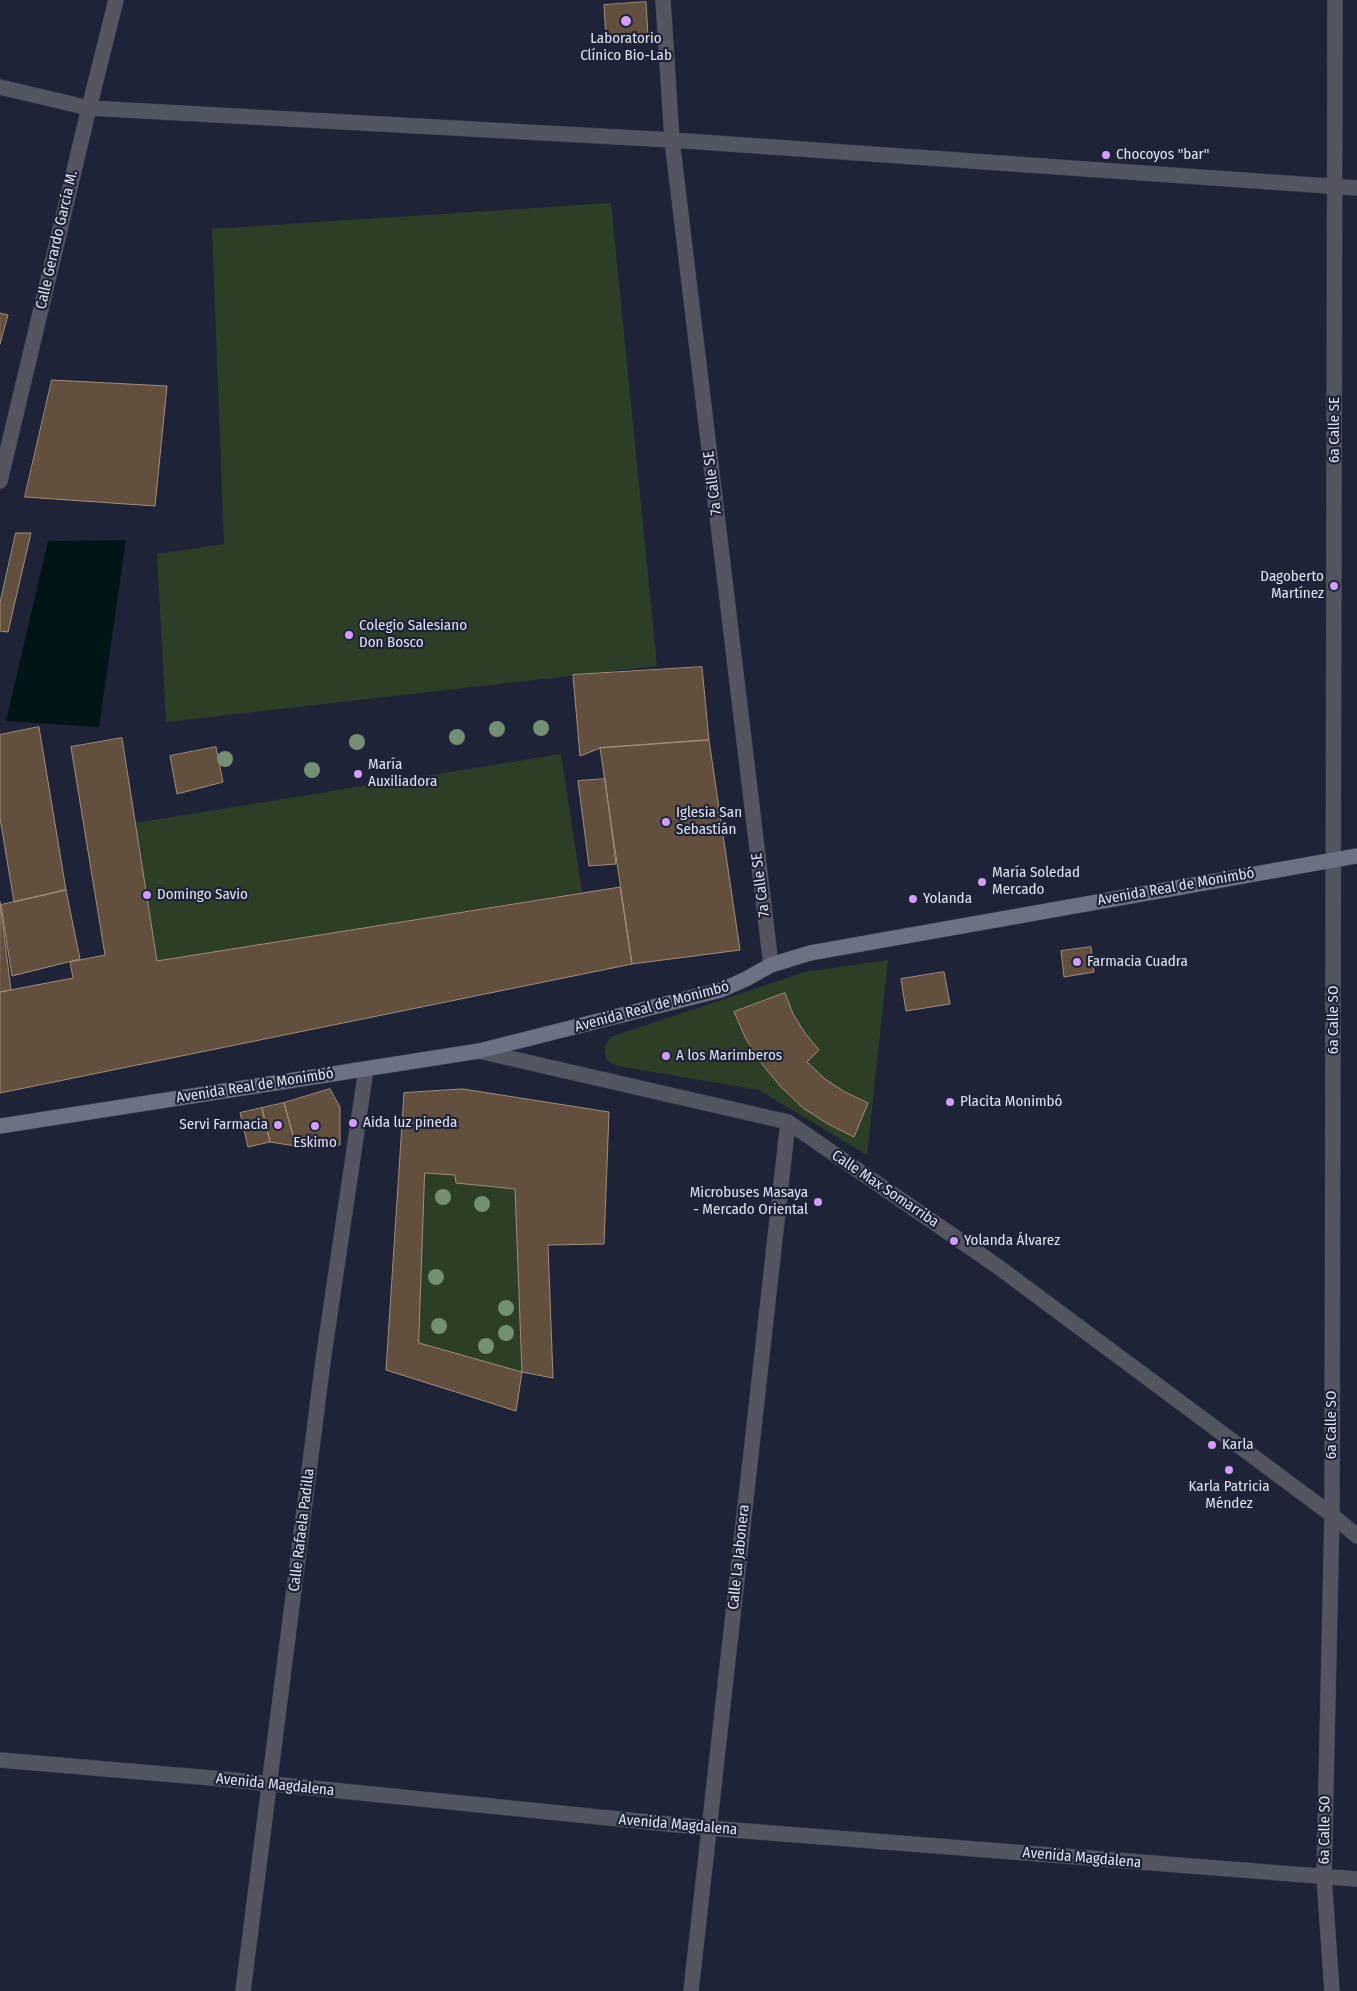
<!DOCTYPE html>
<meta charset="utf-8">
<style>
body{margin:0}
canvas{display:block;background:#1f2337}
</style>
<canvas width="1357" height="1991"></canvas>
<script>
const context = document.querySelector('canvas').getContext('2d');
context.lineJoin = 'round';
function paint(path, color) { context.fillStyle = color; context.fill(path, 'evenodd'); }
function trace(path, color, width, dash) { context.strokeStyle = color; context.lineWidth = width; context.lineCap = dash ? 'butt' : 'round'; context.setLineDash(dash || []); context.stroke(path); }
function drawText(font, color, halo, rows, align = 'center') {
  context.font = font + ' "Fira Sans Condensed",sans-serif'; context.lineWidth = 4.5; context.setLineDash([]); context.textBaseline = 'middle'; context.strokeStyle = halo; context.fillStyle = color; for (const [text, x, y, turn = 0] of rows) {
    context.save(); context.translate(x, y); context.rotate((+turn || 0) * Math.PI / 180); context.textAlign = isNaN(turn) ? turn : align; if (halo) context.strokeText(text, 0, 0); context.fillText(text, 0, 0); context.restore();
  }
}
paint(new Path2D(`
 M611,203L657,666L166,722L157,554L224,544L212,229Z
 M561,754L582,892L157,961L135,823Z
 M888,960L867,1155L759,1090L618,1066C603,1062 601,1049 611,1037L805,972Z
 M425,1173L455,1175L457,1183L515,1189L522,1372L419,1343Z`), '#2d3e27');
paint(new Path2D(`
 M126,540L99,727L6,721L48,541Z`), '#011516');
const building = new Path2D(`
 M646,2L648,36L606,39L604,5Z
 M0,313L8,315L0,344Z
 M52,380L167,386L155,506L25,497Z
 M16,533H31L8,632L0,631V603Z
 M702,667L709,740L600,748L580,756L573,675Z
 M39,727L66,890L14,902L0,818V735Z
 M122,738L157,961L620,887L632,964L0,1093V992L73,978L70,962L105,955L71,747Z
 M709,740L740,950L632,964L600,748Z
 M216,747L223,782L177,794L170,756Z
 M605,779L616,864L589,866L578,781Z
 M66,890L80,959L12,976L1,905Z
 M0,902L11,990L0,992Z
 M1091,947L1094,972L1064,977L1061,951Z
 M944,972L950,1004L906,1011L901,979Z
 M785,993L793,1014L805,1033L819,1050L807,1062L825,1079L845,1092L868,1103L854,1137L828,1124L803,1108L781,1087L762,1064L746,1039L734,1012Z
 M330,1089L340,1107V1145L296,1146L284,1103Z
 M463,1089L609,1112L604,1244L548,1245L553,1378L522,1372L516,1411L386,1370L404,1093ZM425,1173L455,1175L456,1183L515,1189L522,1372L419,1343Z
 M284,1103L296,1146L270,1142L262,1108Z
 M262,1108L270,1142L248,1147L240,1113Z`);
paint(building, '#624f3d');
trace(building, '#a28d79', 1);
const street = new Path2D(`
 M663,0L672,140L771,965
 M0,87L89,108L672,140L1357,188
 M0,481L89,108L116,0
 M479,1051L788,1122L997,1266L1332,1515L1357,1536
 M0,1760L223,1779L708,1828L1357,1879
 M243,1991L323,1361L366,1069
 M691,1991L788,1122
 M1332,1991L1324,1877L1332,1515L1335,0`);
const secondary = new Path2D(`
 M0,1126L479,1051L721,990L746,979L771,965L810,953L1357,856`);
trace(street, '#3a3e51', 16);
trace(secondary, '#3a3e51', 16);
trace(street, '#535660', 15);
trace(secondary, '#6d7282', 15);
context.fillStyle = '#738f74';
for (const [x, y] of [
 [541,728],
 [497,729],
 [457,737],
 [357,742],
 [225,759],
 [312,770],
 [443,1197],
 [482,1204],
 [436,1277],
 [506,1308],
 [439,1326],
 [506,1333],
 [486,1346]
]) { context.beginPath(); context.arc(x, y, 8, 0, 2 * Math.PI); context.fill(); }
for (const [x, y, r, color] of [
 [626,21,6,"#d29dfd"],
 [1106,155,5,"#d29dfd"],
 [1334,586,5,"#d29dfd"],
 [349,635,5,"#d29dfd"],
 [358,774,5,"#d29dfd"],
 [666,822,5,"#d29dfd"],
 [982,882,5,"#d29dfd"],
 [147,895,5,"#d29dfd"],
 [913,899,5,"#d29dfd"],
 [1077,962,5,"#d29dfd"],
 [666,1056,5,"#d29dfd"],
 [950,1102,5,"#d29dfd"],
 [353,1123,5,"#d29dfd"],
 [278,1125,5,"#d29dfd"],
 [315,1126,5,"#d29dfd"],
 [818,1202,5,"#d29dfd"],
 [954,1241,5,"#d29dfd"],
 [1212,1445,5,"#d29dfd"],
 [1229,1470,5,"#d29dfd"]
]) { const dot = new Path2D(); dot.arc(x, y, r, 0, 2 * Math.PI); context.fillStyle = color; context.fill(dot); trace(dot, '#1f2337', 2); }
drawText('15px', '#dfe2f0', '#1f2337', [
 ["Laboratorio",626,39,"center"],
 ["Clínico Bio-Lab",626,56,"center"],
 ["Chocoyos \"bar\"",1116,155],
 ["Dagoberto",1324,577,"right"],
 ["Martínez",1324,594,"right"],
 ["Colegio Salesiano",359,626],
 ["Don Bosco",359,643],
 ["María",368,765],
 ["Auxiliadora",368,782],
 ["Iglesia San",676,813],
 ["Sebastián",676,830],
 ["María Soledad",992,873],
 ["Mercado",992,890],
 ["Domingo Savio",157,895],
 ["Yolanda",923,899],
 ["Farmacia Cuadra",1087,962],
 ["A los Marimberos",676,1056],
 ["Placita Monimbó",960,1102],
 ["Aida luz pineda",363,1123],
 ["Servi Farmacia",268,1125,"right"],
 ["Eskimo",315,1143,"center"],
 ["Microbuses Masaya",808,1193,"right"],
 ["- Mercado Oriental",808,1210,"right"],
 ["Yolanda Álvarez",964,1241],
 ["Karla",1222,1445],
 ["Karla Patricia",1229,1487,"center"],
 ["Méndez",1229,1504,"center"]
], 'left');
drawText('15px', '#dfe2f0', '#1f2337', [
 ["Calle Gerardo García M.",57,240,-77],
 ["6a Calle SE",1335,430,-90],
 ["7a Calle SE",713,483,-97],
 ["7a Calle SE",761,885,-97],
 ["Avenida Real de Monimbó",1176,887,-10],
 ["Avenida Real de Monimbó",652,1007,-15],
 ["6a Calle SO",1334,1020,-90],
 ["Avenida Real de Monimbó",255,1086,-9],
 ["Calle Max Somarriba",885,1189,34],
 ["6a Calle SO",1332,1425,-90],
 ["Calle Rafaela Padilla",302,1530,-83],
 ["Calle La Jabonera",739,1557,-84],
 ["Avenida Magdalena",275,1785,6],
 ["Avenida Magdalena",678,1825,5],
 ["6a Calle SO",1325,1830,-89],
 ["Avenida Magdalena",1082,1858,5]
]);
</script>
